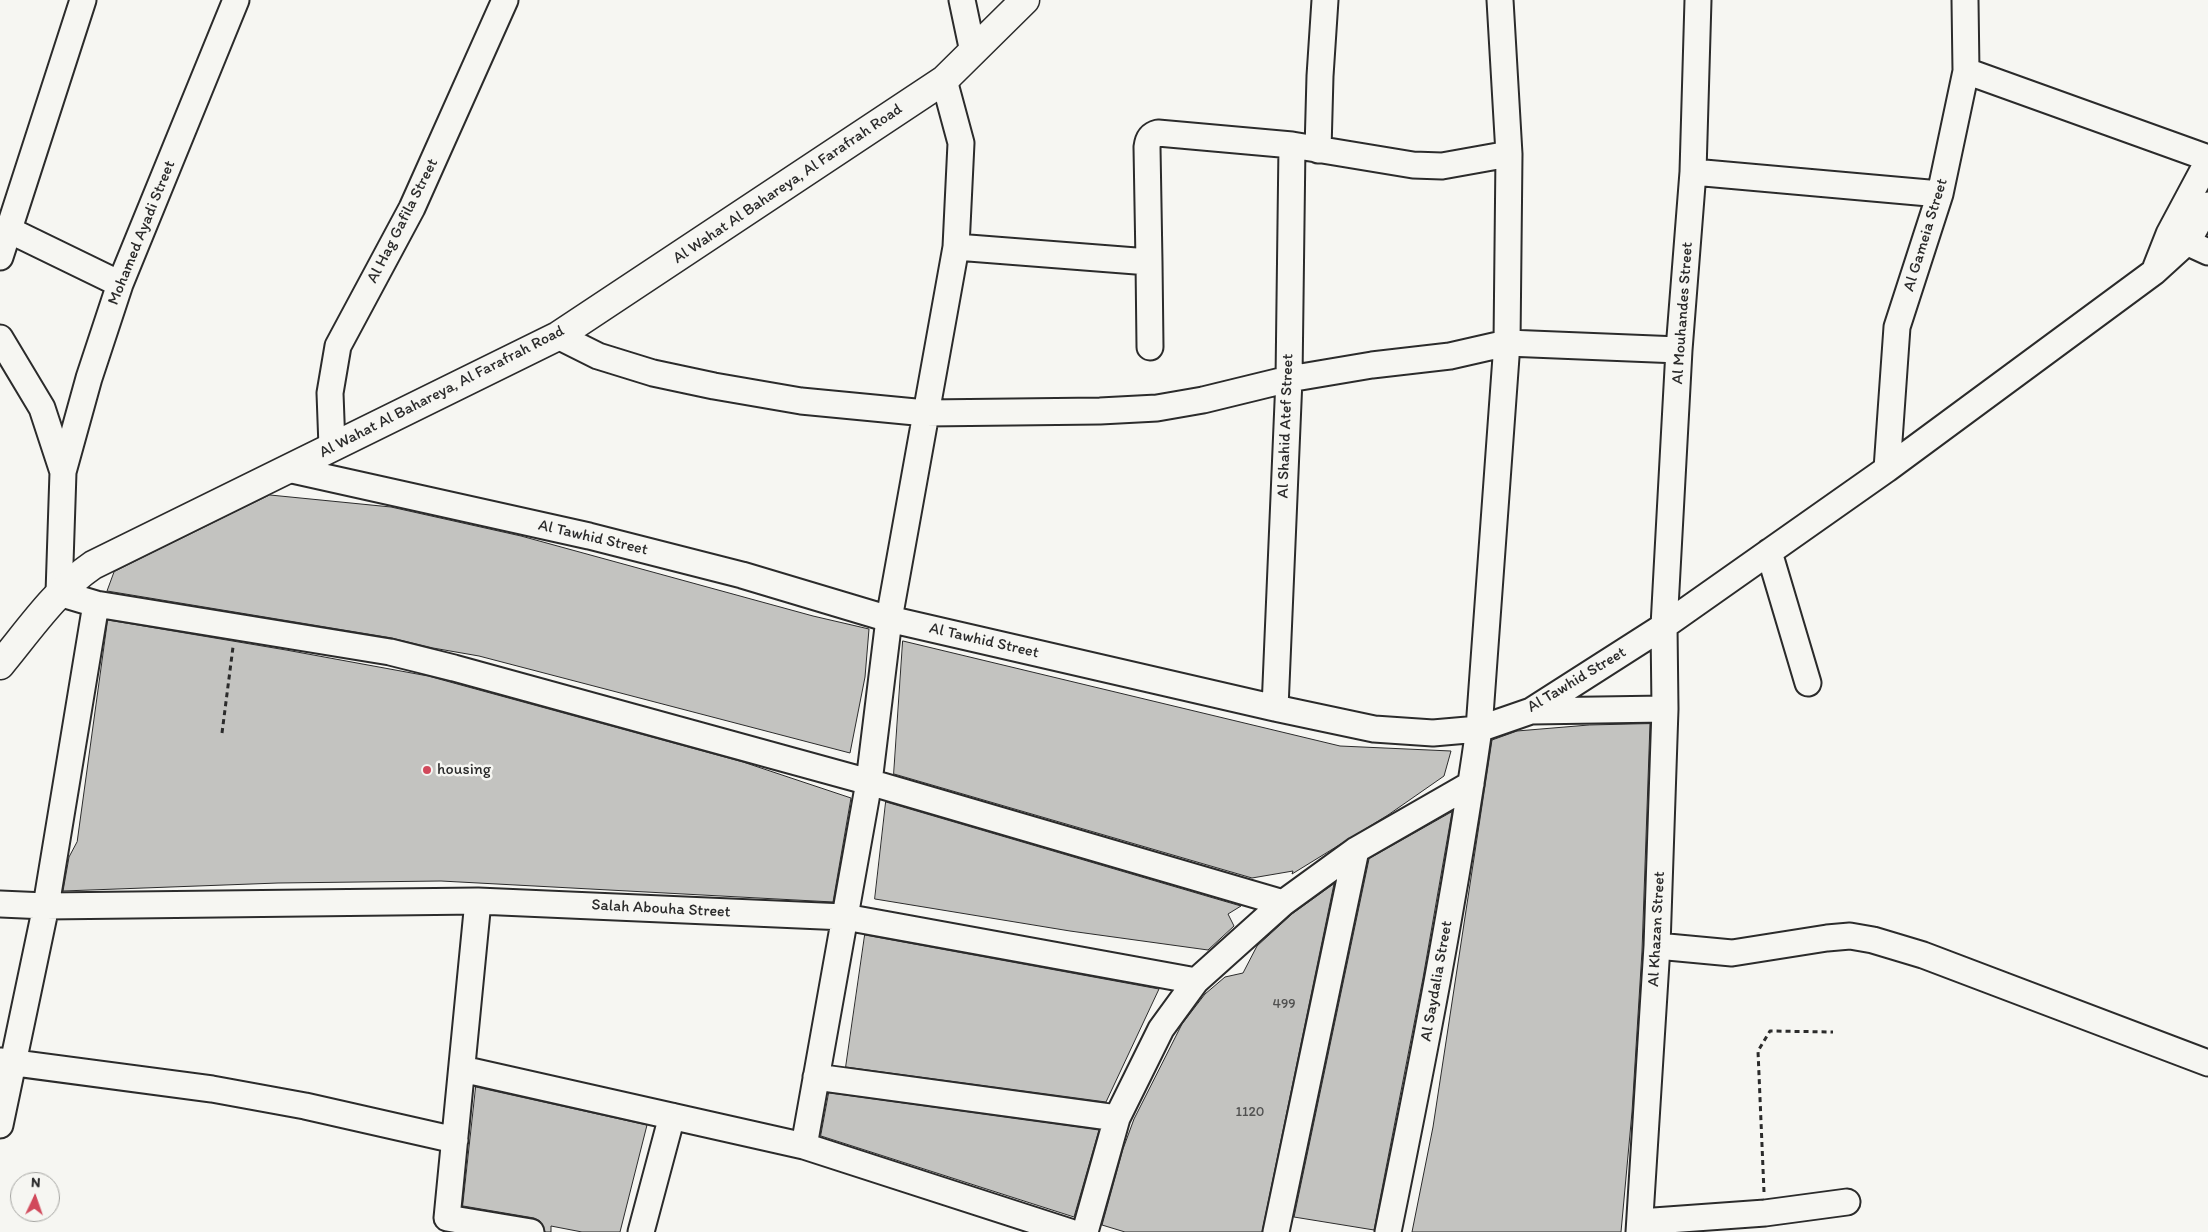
<!DOCTYPE html>
<style>
body{margin:0}
#map{position:relative;width:2208px;height:1232px;overflow:hidden;background:#f6f6f2;font-family:Itim,sans-serif}
canvas{display:block}
.north{position:absolute;left:10px;top:1172px;width:50px;height:50px;box-sizing:border-box;background:#f6f6f2;border:1px solid #a5a5a2;border-radius:50%;rotate:3deg;font-size:14px;font-weight:700;line-height:20px;text-align:center;color:#2b2b2b}
.north::after{content:'';display:block;margin:auto;width:18px;height:22px;background:#d1495b;clip-path:polygon(50% 0,100% 100%,50% 72%,0 100%)}
</style>
<div id="map">
<canvas width="2208" height="1232"></canvas>
<div class="north">N</div>
</div>
<script>
const context = document.querySelector('canvas').getContext('2d');
context.lineJoin = 'round';
function paint(path, color) { context.fillStyle = color; context.fill(path, 'evenodd'); }
function trace(path, color, width, dash) { context.strokeStyle = color; context.lineWidth = width; context.lineCap = dash ? 'butt' : 'round'; context.setLineDash(dash || []); context.stroke(path); }
function drawText(font, color, halo, rows, align = 'center') {
  context.font = font + ' Itim,sans-serif'; context.lineWidth = 5; context.setLineDash([]); context.textBaseline = 'middle'; context.strokeStyle = halo; context.fillStyle = color; for (const [text, x, y, turn = 0] of rows) {
    context.save(); context.translate(x, y); context.rotate((+turn || 0) * Math.PI / 180); context.textAlign = isNaN(turn) ? turn : align; if (halo) context.strokeText(text, 0, 0); context.fillText(text, 0, 0); context.restore();
  }
}
const building = new Path2D(`
 M270,495L391,507L521,536L813,616L869,629L865,677L850,753L479,656L433,648L392,638L107,591L114,572Z
 M108,620L286,650L428,676L743,762L851,798L833,902L441,881L278,883L63,891L69,857L77,842Z
 M903,641L1340,746L1451,751L1444,776L1388,815L1292,874L1293,871L1252,878L894,774Z
 M1650,724L1642,951L1632,1112L1621,1232H1412L1433,1127L1492,740L1517,731L1589,725Z
 M886,802L1210,897L1241,906L1228,914L1234,926L1208,950L1070,931L875,899Z
 M1452,812L1423,978L1374,1230L1294,1217L1369,859Z
 M1334,884L1262,1232H1125L1102,1225L1123,1149L1134,1119L1182,1024L1205,994L1225,977L1243,973L1257,946L1292,914Z
 M865,935L1159,989L1106,1102L846,1067Z
 M476,1087L647,1125L620,1232H582L551,1226V1232H545L540,1221L534,1218L463,1206Z
 M829,1093L1099,1130L1074,1217L821,1136Z`);
paint(building, '#c3c3c0');
trace(building, '#2b2b2b', 1);
const minor = new Path2D(`
 M962,0L973,52
 M1966,71L2208,158
 M1318,150L1320,76L1325,0
 M1693,172L1940,194
 M9,230L120,284
 M2173,236L2208,252
 M956,247L1149,262L1147,147C1148,139 1150,135 1158,133L1292,145L1413,165L1442,166L1509,154
 M0,257L83,0
 M1149,262L1150,347
 M2156,267L2169,234L2208,161
 M558,336L598,356L653,373L714,386L801,401L926,413L1100,411L1157,408L1203,400L1289,379L1372,365L1450,356L1507,343L1679,350
 M0,338L42,408L63,472L59,593L96,604L46,906L0,1125
 M332,447L330,393L338,346L412,208L505,0
 M288,469L589,536L742,575L889,619L1275,708L1374,729L1433,733L1479,729L1531,711L1664,626L1887,469L2154,272L2188,241L2208,205
 M1887,469L1897,327L1940,194L1966,71L1965,0
 M63,472L89,378L120,284L236,0
 M1769,552L1808,683
 M96,604L390,652L454,668L869,782L1283,903
 M1275,708L1289,379L1292,145
 M1531,711L1665,709
 M478,901L845,917L1196,981
 M0,904L46,906L478,901L447,1218L531,1232
 M1657,946L1732,953L1827,938L1850,936L1873,940L1923,955L2208,1063
 M0,1061L212,1089L305,1106L455,1140
 M462,1069L804,1146L1070,1232
 M816,1077L1117,1118
 M804,1146L869,782L889,619L956,247L961,143L944,80
 M1640,1222L1765,1213L1847,1202
 M641,1232L672,1116
 M1085,1232L1117,1118L1161,1029L1196,981L1283,903L1356,850L1471,784
 M1276,1232L1356,850
 M1388,1232C1422,1065 1455,897 1479,729L1507,343L1509,154L1500,0
 M1639,1232L1657,946L1665,709L1664,626L1679,350L1693,172L1698,0`);
const major = new Path2D(`
 M0,665C29,630 55,591 93,565L558,336L944,80L1025,0`);
trace(minor, '#2b2b2b', 29);
trace(major, '#2b2b2b', 31);
trace(new Path2D(`
 M222,733L233,647
 M1764,1192L1758,1051L1770,1031L1833,1032`), '#2b2b2b', 3, [5, 4]);
trace(minor, '#f6f6f2', 25);
trace(major, '#f6f6f2', 28);
for (const [x, y, r, color] of [
 [427,770,5,"#d1495b"]
]) { const dot = new Path2D(); dot.arc(x, y, r, 0, 2 * Math.PI); context.fillStyle = color; context.fill(dot); trace(dot, '#f6f6f2', 2); }
drawText('14px', '#515150', null, [
 ["499",1284,1004],
 ["1120",1250,1112]
]);
drawText('16px', '#2b2b2b', '#f6f6f2', [
 ["Al Wahat Al Bahareya, Al Farafrah Road",788,184,-34],
 ["Al Hag Gafila Street",403,221,-63],
 ["Mohamed Ayadi Street",142,233,-68],
 ["Al Gameia Street",1926,235,-73],
 ["Al Mouhandes Street",1683,313,-86],
 ["Al Wahat Al Bahareya, Al Farafrah Road",442,392,-27],
 ["Al Shahid Atef Street",1286,426,-88],
 ["Al Tawhid Street",593,538,13],
 ["Al Tawhid Street",984,641,13],
 ["Al Tawhid Street",1577,680,-31],
 ["Salah Abouha Street",661,909,3],
 ["Al Khazan Street",1657,929,-87],
 ["Al Saydalia Street",1437,981,-80]
]);
drawText('16px', '#2b2b2b', '#f6f6f2', [
 ["housing",437,770]
], 'left');
</script>
